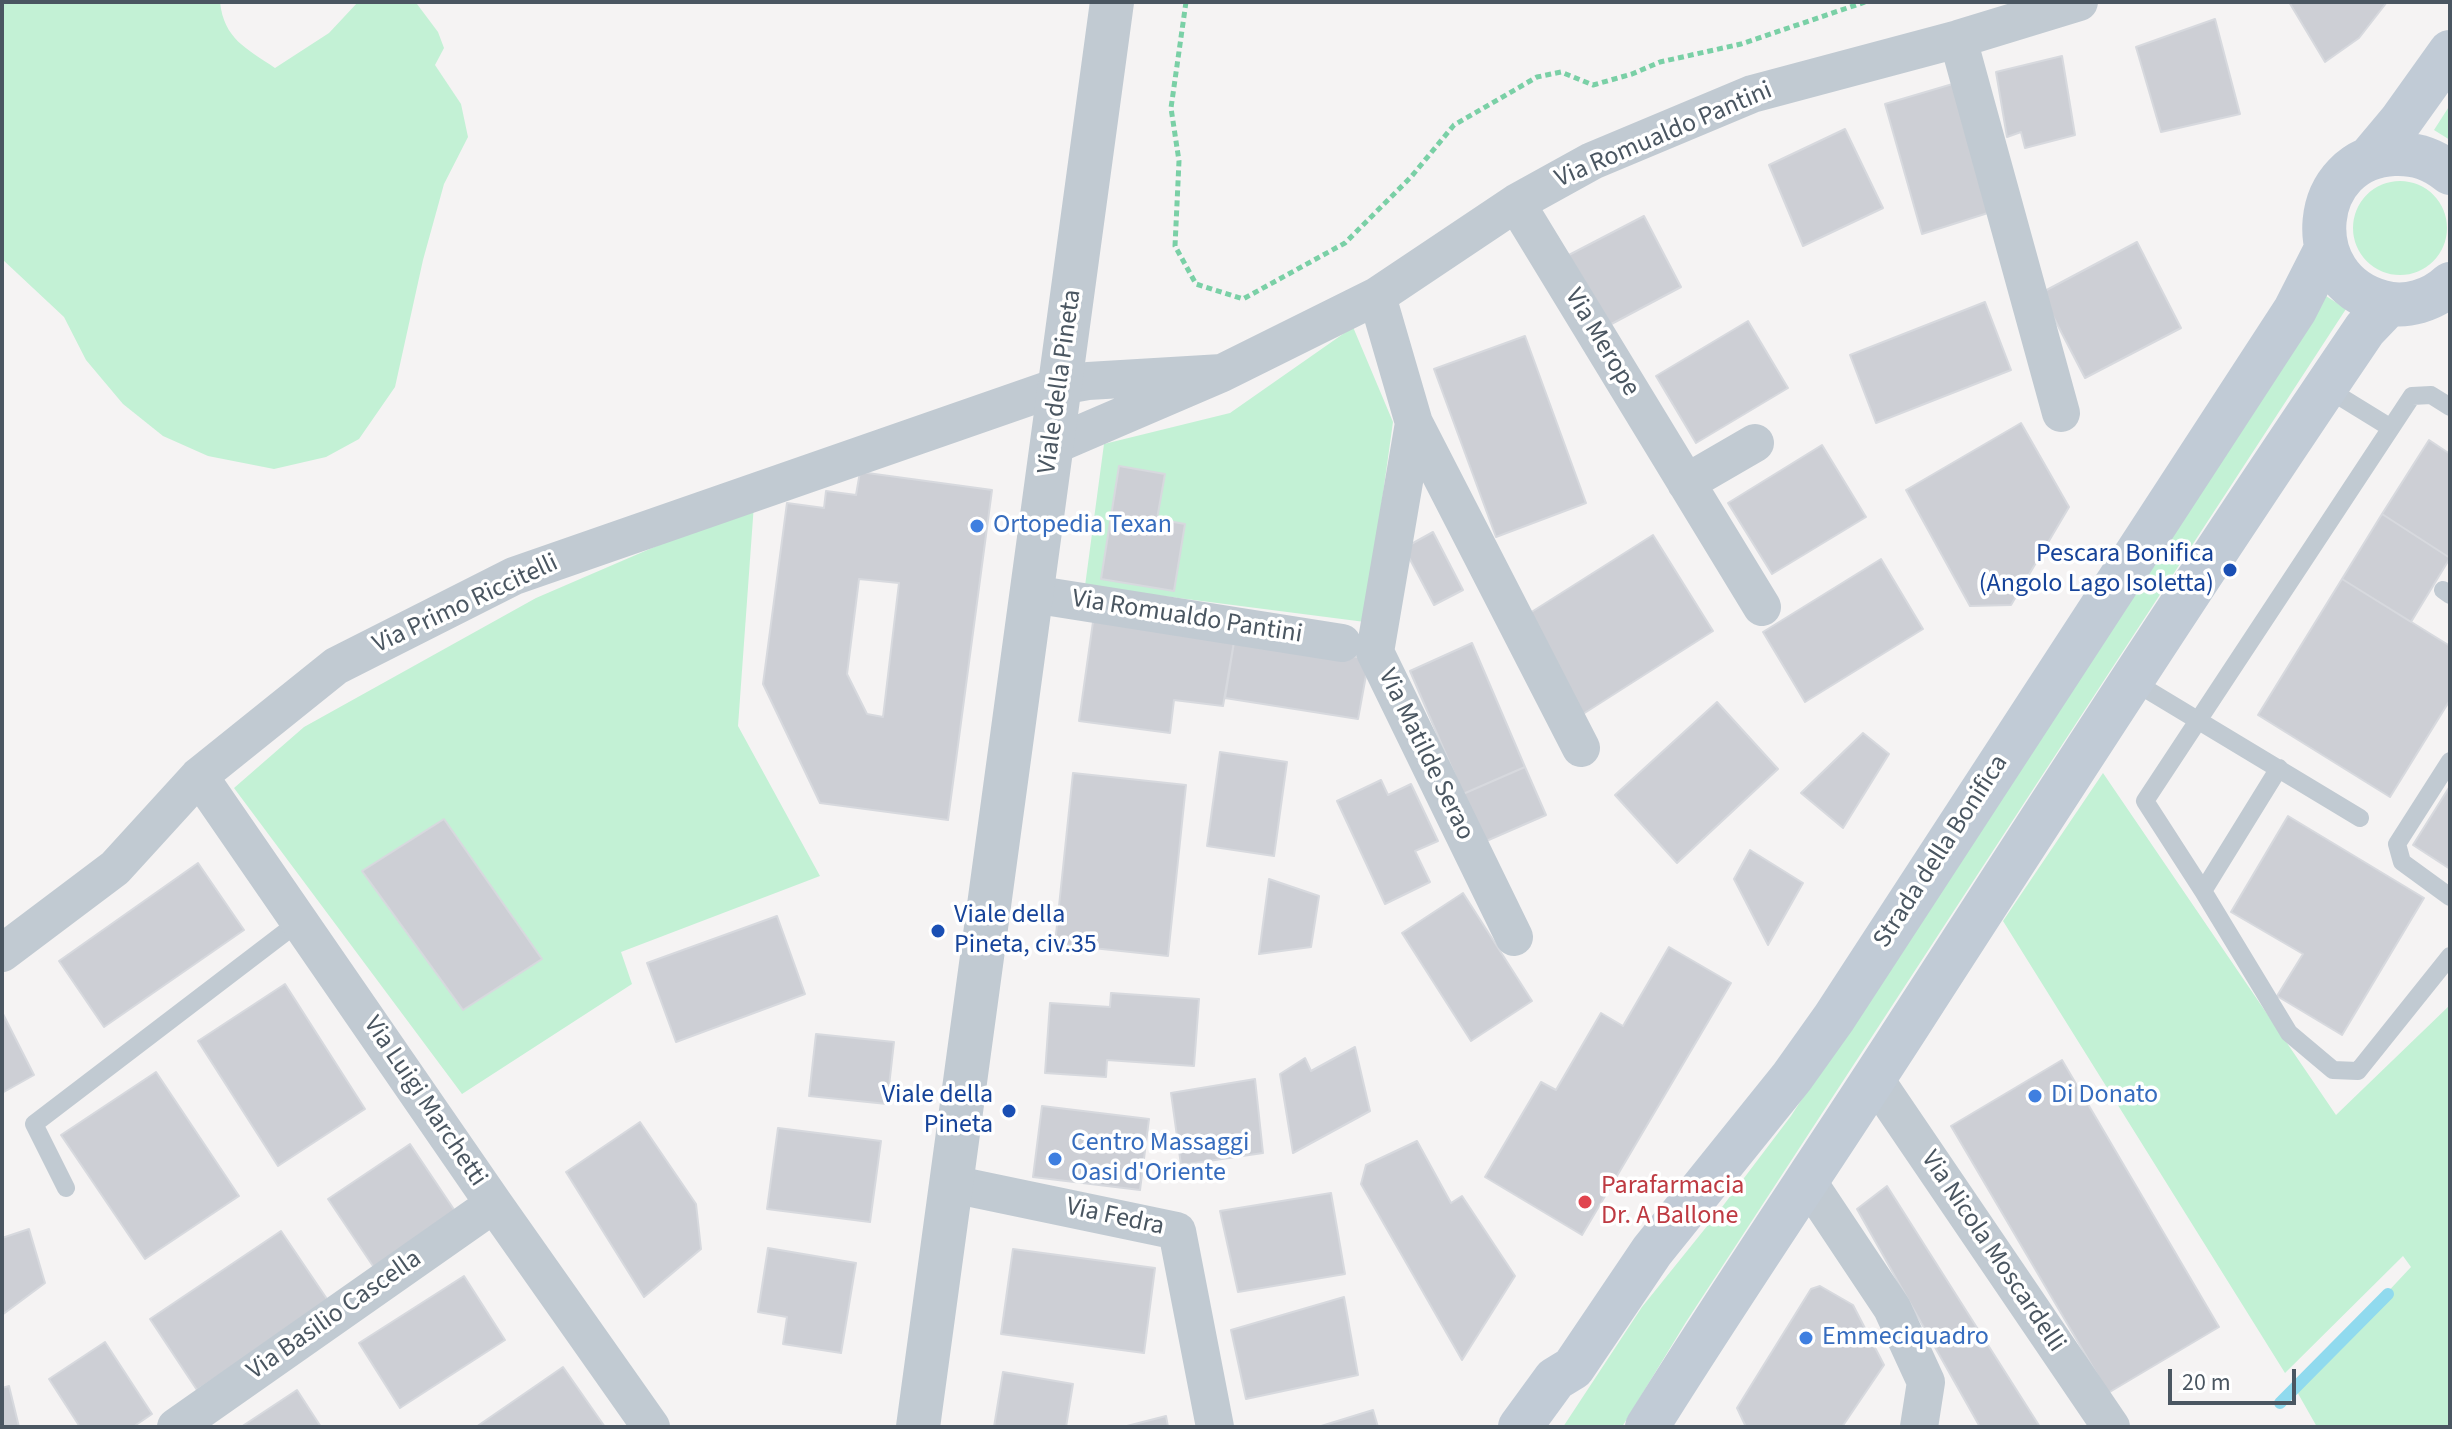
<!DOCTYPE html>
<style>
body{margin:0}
#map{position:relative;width:2452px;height:1429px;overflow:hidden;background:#f5f3f3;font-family:"Source Sans 3",sans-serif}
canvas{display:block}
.frame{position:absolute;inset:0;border:4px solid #4a5661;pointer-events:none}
.scale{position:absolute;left:2168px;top:1369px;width:128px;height:36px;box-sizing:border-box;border:4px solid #4a5661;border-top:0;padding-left:10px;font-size:24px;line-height:28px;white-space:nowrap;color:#4a5661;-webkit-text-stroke:6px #fff;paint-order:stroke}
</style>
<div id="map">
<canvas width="2452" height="1429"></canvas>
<div class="frame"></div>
<div class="scale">20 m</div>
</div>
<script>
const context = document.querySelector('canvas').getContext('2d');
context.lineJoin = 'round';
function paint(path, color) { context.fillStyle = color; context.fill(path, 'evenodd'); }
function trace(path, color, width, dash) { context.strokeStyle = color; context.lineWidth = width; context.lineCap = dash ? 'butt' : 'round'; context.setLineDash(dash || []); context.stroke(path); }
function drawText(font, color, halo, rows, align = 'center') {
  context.font = font + ' "Source Sans 3",sans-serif'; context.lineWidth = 7; context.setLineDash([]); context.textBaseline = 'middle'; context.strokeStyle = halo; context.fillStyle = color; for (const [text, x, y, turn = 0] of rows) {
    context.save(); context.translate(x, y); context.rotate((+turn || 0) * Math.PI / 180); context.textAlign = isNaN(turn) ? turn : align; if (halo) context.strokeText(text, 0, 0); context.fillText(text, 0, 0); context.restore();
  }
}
paint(new Path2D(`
 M2,2H220C224,39 246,48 275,68L329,33L358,2L417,4L438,32L444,48L435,65L461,104L468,137L444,184L423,260L395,387L359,439L326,457L274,469L208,456L163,436L123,404L86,360L64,317L2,259Z
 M2450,105V140L2434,130Z
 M2353 228a47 47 0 1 1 94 0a47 47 0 1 1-94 0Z
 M2323,294L2346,309L1686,1322L1622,1427H1563L1642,1307L1716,1215L1791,1116Z
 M1353,327L1393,422L1365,622L1085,586L1104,444L1230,413Z
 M754,504L738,726L820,876L621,952L632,984L462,1094L234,788L304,727L536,598Z
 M2103,773L2336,1115L2450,1005V1427H2317L2296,1390L2411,1267L2403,1256L2285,1373L2003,921Z`), '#c3f1d5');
trace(new Path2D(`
 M2280,1403L2388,1294`), '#90daee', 12);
const building = new Path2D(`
 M2289,2H2387L2359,38L2325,62Z
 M2215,19L2240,114L2161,132L2136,47Z
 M2062,56L2075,135L2025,148L2021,132L2007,137L1996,72Z
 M1956,83L1991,212L1922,234L1885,104Z
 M1845,129L1883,208L1803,246L1769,165Z
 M1644,216L1681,287L1602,329L1565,257Z
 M2137,242L2181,328L2085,378L2041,293Z
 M1985,302L2011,370L1876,423L1850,355Z
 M1748,321L1788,388L1696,443L1656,376Z
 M1525,336L1586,503L1496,537L1434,369Z
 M2021,423L2069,507L2011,605L1970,606L1906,490Z
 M2429,440L2450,454V558L2382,514Z
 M1822,445L1866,517L1772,574L1728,503Z
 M1119,466L1165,474L1157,519L1185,524L1174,591L1101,579Z
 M860,472L992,490L948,820L820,803L763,684L787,503L824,508L826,491L856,495ZM859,579L899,583L883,717L867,714L847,674Z
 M2382,514L2450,558L2411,622L2342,579Z
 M1433,532L1463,590L1434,605L1404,548Z
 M1653,535L1713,631L1583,714L1522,618Z
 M1881,559L1923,629L1805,702L1763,632Z
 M2342,579L2450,646V700L2390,797L2258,715Z
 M1094,615L1235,636L1223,706L1174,700L1170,733L1079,721Z
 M1235,636L1369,659L1358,719L1225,698Z
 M1472,643L1525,767L1463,794L1410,671Z
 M1717,702L1778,769L1677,863L1615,795Z
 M1863,733L1889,754L1843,828L1801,793Z
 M1220,752L1287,762L1274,856L1207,846Z
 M1525,767L1546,815L1484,842L1463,794Z
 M1073,773L1186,785L1168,956L1055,944Z
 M1381,780L1388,795L1411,784L1438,841L1415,851L1430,882L1385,904L1337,801Z
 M2450,786V869L2413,845Z
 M2288,816L2424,898L2342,1035L2277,996L2303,954L2231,912Z
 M444,819L542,959L463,1010L362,871Z
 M1750,850L1803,883L1768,945L1734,879Z
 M198,863L244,930L104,1027L59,961Z
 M1269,879L1319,896L1311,947L1259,954Z
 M1463,893L1532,1001L1471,1041L1402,933Z
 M777,916L805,994L676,1042L647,963Z
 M1669,947L1731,983L1582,1235L1485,1177L1541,1082L1556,1090L1601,1013L1623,1026Z
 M285,984L365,1109L278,1166L198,1041Z
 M1111,993L1199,999L1194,1066L1107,1060L1106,1077L1045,1073L1050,1003L1110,1007Z
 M2,1012L34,1075L2,1093Z
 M816,1034L894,1042L887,1104L809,1096Z
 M1355,1047L1370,1111L1293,1153L1280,1074L1305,1058L1311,1071Z
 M2062,1060L2219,1327L2108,1393L1951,1126Z
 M156,1072L239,1196L145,1259L61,1135Z
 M1255,1079L1263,1153L1181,1165L1171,1093Z
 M1042,1106L1149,1119L1140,1190L1033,1177Z
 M640,1122L696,1204L701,1249L644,1297L566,1172Z
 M778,1128L881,1141L870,1222L767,1209Z
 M1417,1141L1451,1203L1462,1196L1515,1276L1462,1360L1361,1184L1366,1165Z
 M410,1144L457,1214L375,1269L328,1199Z
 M1887,1186L2040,1427H1980L1857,1209Z
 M1331,1193L1345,1274L1238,1292L1220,1211Z
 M29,1229L45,1283L2,1315V1238Z
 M281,1231L329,1302L197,1390L150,1319Z
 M768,1248L856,1263L841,1353L783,1344L787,1317L758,1312Z
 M1013,1249L1155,1268L1144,1353L1001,1334Z
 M464,1276L505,1340L400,1408L359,1343Z
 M1820,1286L1853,1305L1884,1365L1842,1427H1746L1737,1408L1811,1289Z
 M1344,1297L1358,1375L1246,1399L1231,1330Z
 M105,1342L152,1414L133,1427H80L49,1379Z
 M563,1367L605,1427H476Z
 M1003,1372L1073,1384L1066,1427H994Z
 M9,1386L19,1427H2V1388Z
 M297,1390L321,1427H241Z
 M1373,1410L1378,1427H1318Z
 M1166,1416L1168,1427H1123Z`);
paint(building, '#cdcfd5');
trace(building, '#d7d9de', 2);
trace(new Path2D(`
 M1186,2L1171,108L1179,161L1175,246L1196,284L1243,299L1345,243L1411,177L1454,125L1537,77L1561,72L1593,85L1632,74L1660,62L1741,44L1865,2`), '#7ad0a6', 5, [6, 4]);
trace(new Path2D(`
 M2326,388L2391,428
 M2443,590L2450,595
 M2131,680L2360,818
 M2450,761L2397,844L2402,862L2450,897
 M2279,768L2203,891L2145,801L2412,396L2431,395L2450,407
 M2203,891L2289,1033L2333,1070L2358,1071L2450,956
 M66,1188L34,1124L300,921`), '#c1cad2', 18);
trace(new Path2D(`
 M1958,39L2061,413
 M1516,203L1762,607
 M1377,296L1414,423L1375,652L1514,937
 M1414,423L1581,748
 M1052,446L1222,373L1377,296L1516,203L1592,161L1752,94L1958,39L2079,2
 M1686,483L1755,443
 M1032,594L1342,643
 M199,776L494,1204L651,1427
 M2,953L115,868L199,776L336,666L514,576L1060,386L1088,381L1222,373
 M1874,1078L2111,1427
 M1806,1179L1892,1308L1926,1382L1919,1427
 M952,1184L1177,1231L1215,1427
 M176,1427L494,1204`), '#c1cad2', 38);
trace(new Path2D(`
 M918,1427L1112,2`), '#c1cad2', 44);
trace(new Path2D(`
 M2369,159L2400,122L2450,52
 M2450,173C2433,159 2416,153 2394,154C2310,157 2297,279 2382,302C2406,309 2433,300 2450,284
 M1520,1427L1555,1379L1573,1368L1652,1251L1792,1077L1834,1018L2295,310L2326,249
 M1647,1427C1733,1289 1825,1155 1913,1018C2062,787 2211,556 2365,329L2389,304`), '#c1cbd6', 44);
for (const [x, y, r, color] of [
 [977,526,8,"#3f7fe0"],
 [2230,570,8,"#1a4fb4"],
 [938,931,8,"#1a4fb4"],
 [2035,1096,8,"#3f7fe0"],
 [1009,1111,8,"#1a4fb4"],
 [1055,1159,8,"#3f7fe0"],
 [1585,1202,8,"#e0444e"],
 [1806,1338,8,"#3f7fe0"]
]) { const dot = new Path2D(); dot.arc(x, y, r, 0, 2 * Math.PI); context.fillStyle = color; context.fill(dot); trace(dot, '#fff', 3); }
drawText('26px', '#4a5661', '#fff', [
 ["Via Romualdo Pantini",1664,136,-23],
 ["Via Merope",1601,343,59],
 ["Viale della Pineta",1061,382,-82],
 ["Via Primo Riccitelli",466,605,-25],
 ["Via Romualdo Pantini",1187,618,9],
 ["Via Matilde Serao",1425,755,64],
 ["Strada della Bonifica",1942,852,-57],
 ["Via Luigi Marchetti",424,1102,56],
 ["Via Fedra",1115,1218,12],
 ["Via Nicola Moscardelli",1992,1252,56],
 ["Via Basilio Cascella",335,1316,-35]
]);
drawText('26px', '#366cbe', '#fff', [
 ["Ortopedia Texan",993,526],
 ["Di Donato",2051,1096],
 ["Centro Massaggi",1071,1144],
 ["Oasi d'Oriente",1071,1174],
 ["Emmeciquadro",1822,1338]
], 'left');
drawText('26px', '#164399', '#fff', [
 ["Pescara Bonifica",2214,555],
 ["(Angolo Lago Isoletta)",2214,585],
 ["Viale della",954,916,"left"],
 ["Pineta, civ.35",954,946,"left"],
 ["Viale della",993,1096],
 ["Pineta",993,1126]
], 'right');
drawText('26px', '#be3a42', '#fff', [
 ["Parafarmacia",1601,1187],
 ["Dr. A Ballone",1601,1217]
], 'left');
</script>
